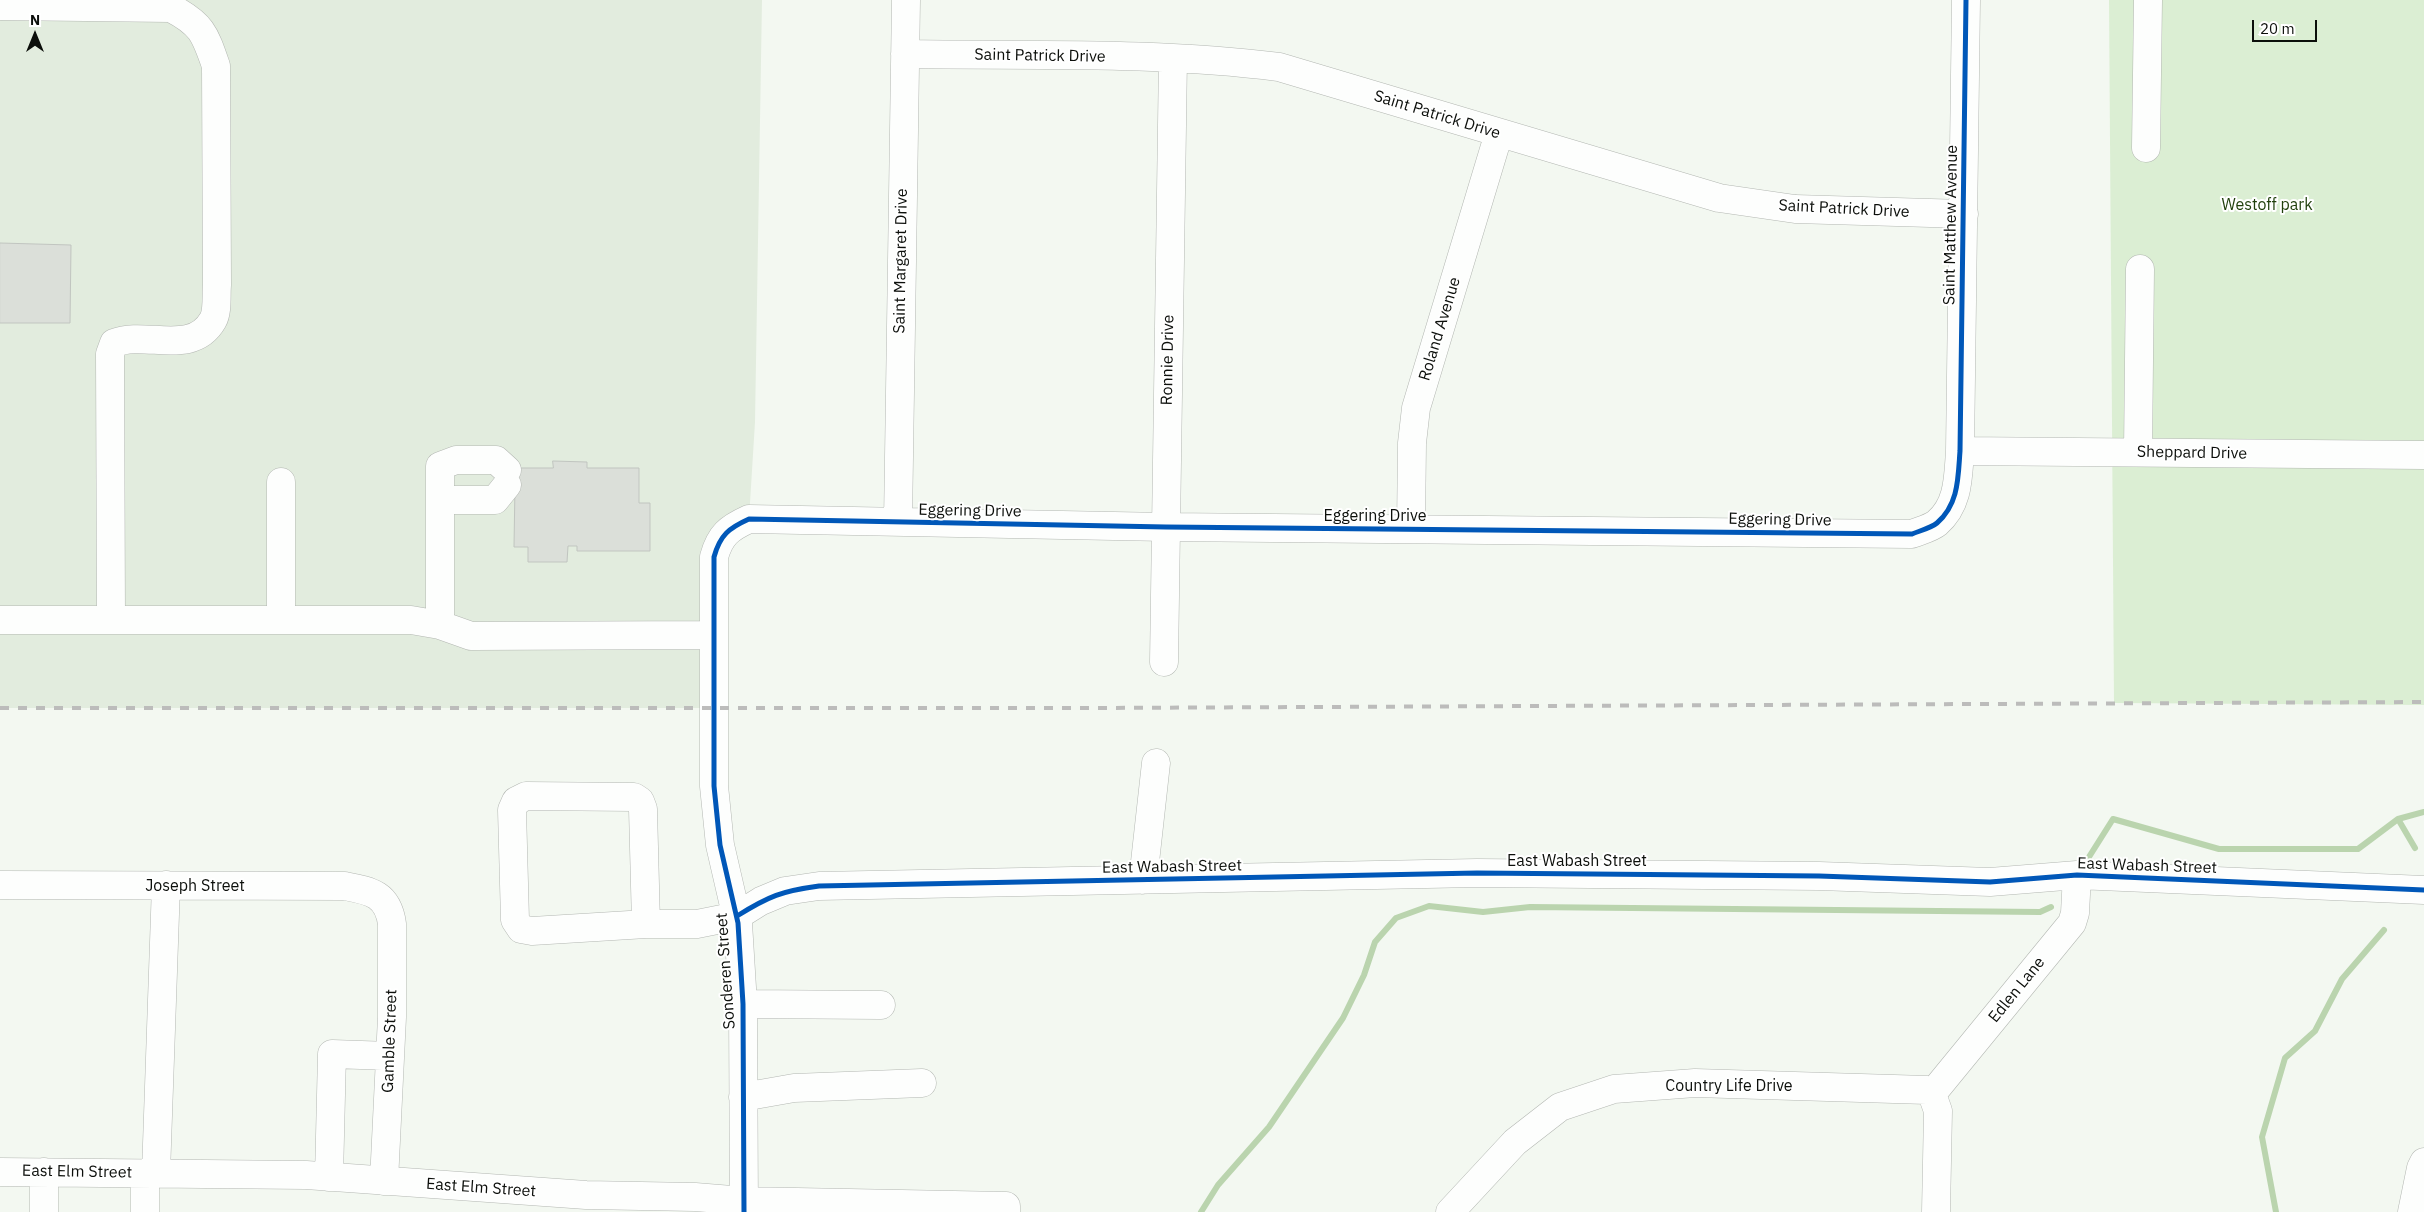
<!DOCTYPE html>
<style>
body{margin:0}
#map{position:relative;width:2424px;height:1212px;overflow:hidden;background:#f3f8f1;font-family:"IBM Plex Sans",sans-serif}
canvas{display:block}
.north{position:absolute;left:10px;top:10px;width:50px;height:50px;-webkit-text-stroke:4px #fff;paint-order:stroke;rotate:0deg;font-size:14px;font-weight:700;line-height:20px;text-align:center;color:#0c0f0b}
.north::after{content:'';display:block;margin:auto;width:18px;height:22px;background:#0c0f0b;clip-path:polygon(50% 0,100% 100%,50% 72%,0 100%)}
.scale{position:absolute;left:2252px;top:20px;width:65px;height:22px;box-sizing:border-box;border:2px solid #0c0f0b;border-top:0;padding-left:6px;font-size:15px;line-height:18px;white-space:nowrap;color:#0c0f0b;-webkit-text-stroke:4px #fff;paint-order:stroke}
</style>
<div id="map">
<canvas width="2424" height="1212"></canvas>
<div class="north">N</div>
<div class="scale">20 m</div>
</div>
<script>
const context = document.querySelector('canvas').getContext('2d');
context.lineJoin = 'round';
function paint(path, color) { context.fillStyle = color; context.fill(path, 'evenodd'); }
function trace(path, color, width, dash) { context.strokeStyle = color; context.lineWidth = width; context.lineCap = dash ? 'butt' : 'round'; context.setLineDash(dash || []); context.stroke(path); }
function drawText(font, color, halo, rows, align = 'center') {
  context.font = font + ' "IBM Plex Sans",sans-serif'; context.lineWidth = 4; context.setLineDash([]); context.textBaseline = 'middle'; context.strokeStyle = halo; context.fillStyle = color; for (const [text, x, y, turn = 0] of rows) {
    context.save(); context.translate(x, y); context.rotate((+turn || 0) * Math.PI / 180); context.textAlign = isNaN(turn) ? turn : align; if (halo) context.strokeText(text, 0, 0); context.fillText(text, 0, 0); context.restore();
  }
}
paint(new Path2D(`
 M0,0H762L755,422L749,519L718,541L713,708H0Z`), '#e2ecde');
paint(new Path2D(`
 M2109,0H2424V705L2114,703Z`), '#dbeed3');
trace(new Path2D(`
 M2398,819L2415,848
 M2082,868L2113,819L2219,849H2358L2398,819L2424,812
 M1201,1212L1218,1185L1269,1127L1343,1018L1364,975L1375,942L1396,918L1429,906L1483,912L1530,907L2040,912L2051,907
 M2276,1212L2262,1137L2285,1058L2315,1031L2342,979L2384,930`), '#bad4ae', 6);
const building = new Path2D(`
 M0,243L71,245L70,323H0Z
 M553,461L587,462V468H639V503H650V551H577V546H568L567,562H528V547H514L515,485H495V470L516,468H553Z`);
paint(building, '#dbdfd9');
trace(building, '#c1c5c0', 1);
const minor = new Path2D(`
 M0,6L171,8C202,24 205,34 216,66L217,285C216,295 218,311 213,320C192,357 146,330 114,343L110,354L111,620
 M905,54C1029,56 1156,51 1279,67L1719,198L1795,209L1964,214
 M2146,148L2148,0
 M1960,451L2424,455
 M2138,452L2140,269
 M440,500H495L507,485
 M898,522L906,0
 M1411,528L1412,443L1416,408L1499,133
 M0,620H411L440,625L471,636L713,635
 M281,620V482
 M440,625V466L456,460H496L507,470
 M1164,662L1173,58
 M1143,880L1156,763
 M0,885L345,886C371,891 388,894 392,924V1017L384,1181
 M646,924L643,809L640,801L634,797L526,796L516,801L512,810L515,920L521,929L532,931L646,924H697L737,916L761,901L785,891L819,886L1477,873L1819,876L1990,882L2077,875L2424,890
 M743,1004L881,1005
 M1932,1094L2072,923L2075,913L2077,875
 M743,1097L794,1088L922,1083
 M0,1172L306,1175L586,1195L695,1197L744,1201L1006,1206V1212
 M44,1172V1212
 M156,1173L166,885
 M329,1177L332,1054L390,1056
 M145,1212V1173
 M744,1212L743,1004L738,923L720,845L714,786V557C720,535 729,528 749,519L1166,527L1912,534C1919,531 1931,528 1937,523C1959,504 1958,477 1960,451L1966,0
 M1450,1212L1515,1142L1560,1107L1614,1089L1695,1083L1927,1090L1932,1094L1938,1111L1936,1212
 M2412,1212L2421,1168L2424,1162`);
trace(minor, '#b3b7b2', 29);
trace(minor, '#fdfefd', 28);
trace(new Path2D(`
 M0,708H1092L2424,702`), '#bcbcbb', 4, [9, 9]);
trace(new Path2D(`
 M737,916C769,896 782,891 819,886L1477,873L1819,876L1990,882L2077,875L2424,890
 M744,1212L743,1004L738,923L720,845L714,786V557C720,535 729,528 749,519L1166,527L1912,534C1919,531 1931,528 1937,523C1959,504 1958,477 1960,451L1966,0`), '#0057b8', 5);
drawText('16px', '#0c0f0b', '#fff', [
 ["Saint Patrick Drive",1040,56,1],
 ["Saint Patrick Drive",1437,115,17],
 ["Saint Patrick Drive",1844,209,3],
 ["Saint Matthew Avenue",1951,225,-89],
 ["Saint Margaret Drive",901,261,-89],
 ["Roland Avenue",1440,329,-73],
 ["Ronnie Drive",1168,360,-89],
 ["Sheppard Drive",2192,453,1],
 ["Eggering Drive",970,511,1],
 ["Eggering Drive",1375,516],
 ["Eggering Drive",1780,520,1],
 ["East Wabash Street",1577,861],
 ["East Wabash Street",2147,866,2],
 ["East Wabash Street",1172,867,-1],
 ["Joseph Street",195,886],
 ["Sonderen Street",726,971,-94],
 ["Edlen Lane",2017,990,-51],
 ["Gamble Street",390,1041,-88],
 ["Country Life Drive",1729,1086],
 ["East Elm Street",77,1172,1],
 ["East Elm Street",481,1188,4]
]);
drawText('16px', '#1f3f0b', '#fff', [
 ["Westoff park",2267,205]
]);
</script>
